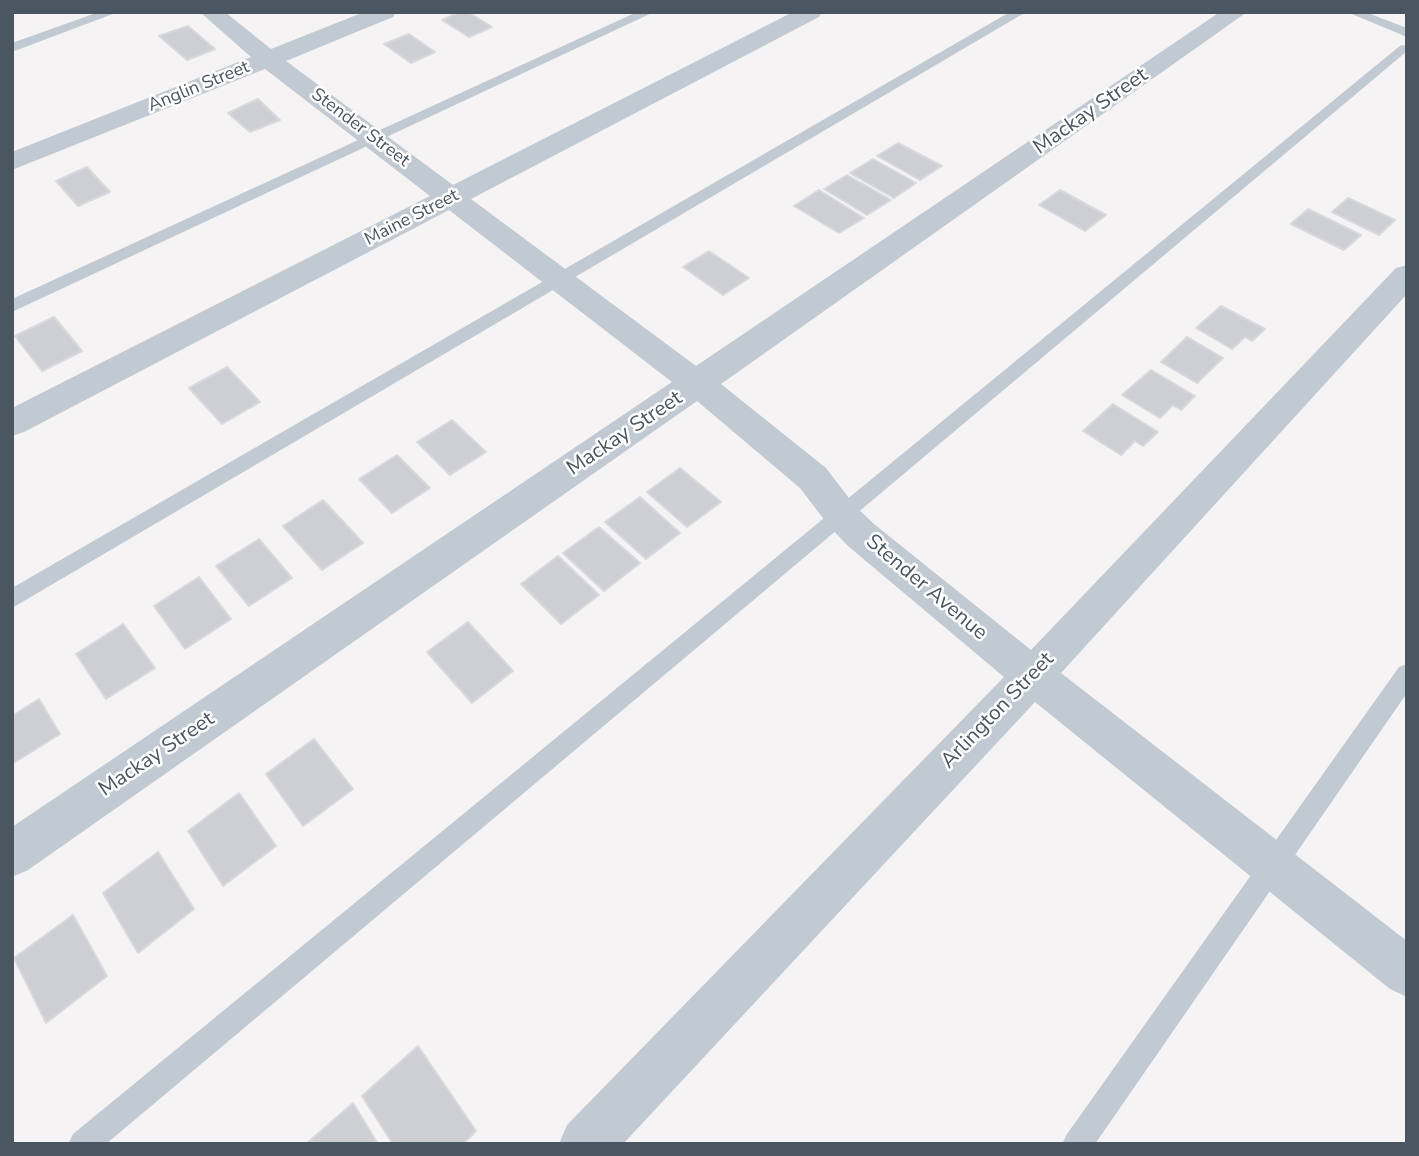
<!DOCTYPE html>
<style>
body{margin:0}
#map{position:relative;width:1419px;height:1156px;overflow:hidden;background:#f5f3f3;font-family:"Nunito Sans",sans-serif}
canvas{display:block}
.frame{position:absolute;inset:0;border:14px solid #4a5661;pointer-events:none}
</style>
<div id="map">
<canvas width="1419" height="1156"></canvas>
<div class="frame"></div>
</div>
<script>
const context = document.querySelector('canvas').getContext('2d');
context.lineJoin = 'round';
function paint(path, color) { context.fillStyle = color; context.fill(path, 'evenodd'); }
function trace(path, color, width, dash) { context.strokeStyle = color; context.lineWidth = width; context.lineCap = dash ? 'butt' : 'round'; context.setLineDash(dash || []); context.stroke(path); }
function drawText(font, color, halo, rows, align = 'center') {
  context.font = font + ' "Nunito Sans",sans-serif'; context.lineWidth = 5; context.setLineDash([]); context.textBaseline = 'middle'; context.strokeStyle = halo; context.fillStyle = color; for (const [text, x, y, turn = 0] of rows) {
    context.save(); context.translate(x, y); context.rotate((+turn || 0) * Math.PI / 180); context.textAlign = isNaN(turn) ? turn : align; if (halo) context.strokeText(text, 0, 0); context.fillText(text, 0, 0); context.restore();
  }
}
const building = new Path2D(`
 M460,12H468L492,27L469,37L442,20Z
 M188,26L215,49L187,60L159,36Z
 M409,34L435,52L411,63L384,44Z
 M258,99L280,120L250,132L228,113Z
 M898,143L942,166L920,180L877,156Z
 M873,159L916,183L894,198L850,173Z
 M87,167L110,192L78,206L56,181Z
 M847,175L891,200L867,215L824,189Z
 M819,190L864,218L839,233L794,206Z
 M1060,190L1106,215L1085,231L1039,205Z
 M1348,198L1395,220L1379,235L1332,212Z
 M1308,209L1361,235L1344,250L1291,224Z
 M709,251L749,278L723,295L683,267Z
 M1221,306L1265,329L1252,341L1245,337L1232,349L1196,328Z
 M54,317L82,351L42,371L15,336Z
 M1187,337L1223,358L1197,383L1161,362Z
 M227,367L260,402L222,424L189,388Z
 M1151,370L1195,396L1181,410L1173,405L1160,418L1122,395Z
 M1113,404L1158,432L1143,446L1135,441L1121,455L1083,431Z
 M452,420L486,452L450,475L417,442Z
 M397,455L430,488L392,513L359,479Z
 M680,468L721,502L687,527L647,492Z
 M640,497L680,533L646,559L605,522Z
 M323,500L363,543L322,570L283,526Z
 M599,527L640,563L604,591L563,553Z
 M259,539L292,578L249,606L216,566Z
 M558,556L599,595L561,624L521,584Z
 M199,577L231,619L185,649L154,606Z
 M468,622L513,671L472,703L427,652Z
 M123,624L155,668L106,699L76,654Z
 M39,699L60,734L12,764V716Z
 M314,739L353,789L303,826L266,774Z
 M239,793L276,846L223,886L188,831Z
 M158,852L194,909L138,953L103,893Z
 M73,915L107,976L46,1023L14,958Z
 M418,1046L476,1131L463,1144H393L362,1096Z
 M353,1103L378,1144H306Z`);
paint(building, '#cdcfd5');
trace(building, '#d7d9de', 2);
paint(new Path2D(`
 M99,12H118L12,52V43Z
 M637,12H654L12,312V299Z
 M1010,12H1026L12,608V588Z
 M1347,12H1365L1407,28V37Z
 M1401,45L1406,46V52L106,1144H68L73,1134Z
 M1407,664V693L1095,1144H1062L1067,1134L1399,667Z`), '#c1cad2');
paint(new Path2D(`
 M200,12H225L271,49L364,12H396L393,17L286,61L453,185L793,12H822L819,17L471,199L696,366L1220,12H1247L721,384L826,468L855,506L874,524L1031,650L1396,268L1407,265V294L1061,673L1407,941V997L1390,989L1035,702L623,1144H559L567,1125L1004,677L848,546L829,526L800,488L697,401L28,870L12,877V827L672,382L449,210L24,432L12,436V408L430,196L265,69L12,170V152L251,57Z`), '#c1cad2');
drawText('18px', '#4a5661', '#fff', [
 ["Anglin Street",199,87,-22],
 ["Stender Street",360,128,37],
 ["Maine Street",412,218,-27]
]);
drawText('21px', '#4a5661', '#fff', [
 ["Mackay Street",1091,112,-35],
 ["Mackay Street",625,434,-34],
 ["Stender Avenue",926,588,40],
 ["Arlington Street",998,711,-46],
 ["Mackay Street",157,755,-34]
]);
</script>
